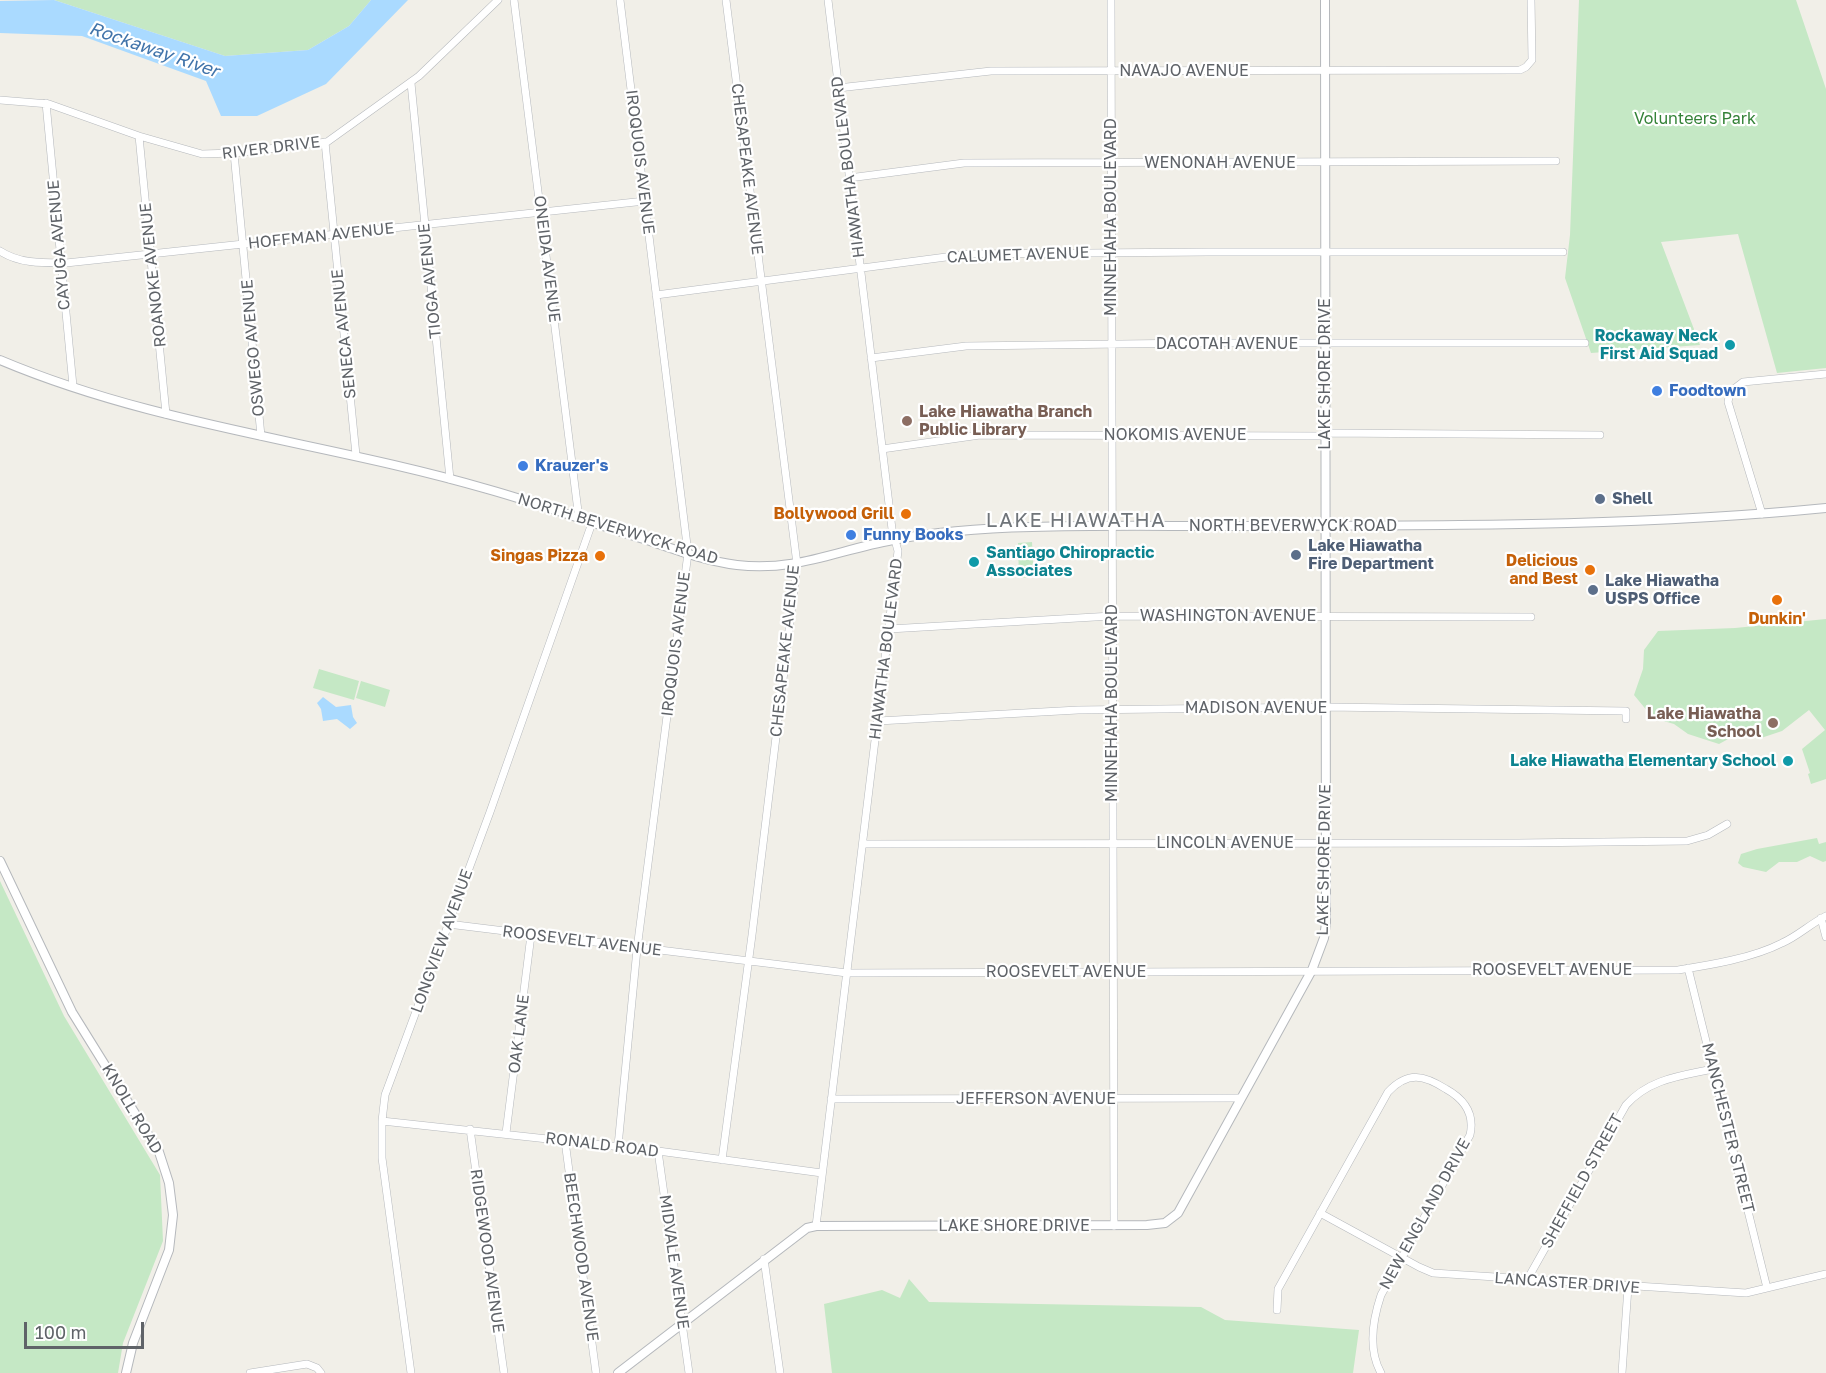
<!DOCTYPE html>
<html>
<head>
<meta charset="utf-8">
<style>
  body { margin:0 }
  #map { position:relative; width:1826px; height:1373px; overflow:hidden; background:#f1efe8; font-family:"Golos Text",sans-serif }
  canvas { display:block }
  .scale { position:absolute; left:24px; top:1322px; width:120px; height:27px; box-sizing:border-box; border:3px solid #5f6368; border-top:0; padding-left:8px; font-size:18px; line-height:21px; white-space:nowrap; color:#5f6368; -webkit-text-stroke:4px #fff; paint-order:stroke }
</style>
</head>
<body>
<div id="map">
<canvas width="1826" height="1373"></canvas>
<div class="scale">100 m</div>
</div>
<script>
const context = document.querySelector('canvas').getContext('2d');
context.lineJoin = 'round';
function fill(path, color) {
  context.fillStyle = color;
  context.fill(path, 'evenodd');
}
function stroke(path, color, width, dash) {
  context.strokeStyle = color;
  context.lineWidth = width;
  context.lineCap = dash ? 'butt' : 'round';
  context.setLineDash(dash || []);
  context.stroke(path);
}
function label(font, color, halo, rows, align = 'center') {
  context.font = font + ' "Golos Text",sans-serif';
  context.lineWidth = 4.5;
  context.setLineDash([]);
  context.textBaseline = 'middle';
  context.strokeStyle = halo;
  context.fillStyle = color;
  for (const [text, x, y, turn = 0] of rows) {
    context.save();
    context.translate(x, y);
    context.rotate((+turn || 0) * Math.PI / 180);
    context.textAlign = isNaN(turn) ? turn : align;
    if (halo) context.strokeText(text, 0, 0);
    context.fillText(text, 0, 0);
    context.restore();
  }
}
fill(new Path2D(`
  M54 0H371L349 26 308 50 225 56Z
  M1579 0H1796L1826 89V368L1777 373 1738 234 1661 242 1700 345 1591 353 1565 278 1570 235Z
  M1032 542 1034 577 1019 578 1018 543Z
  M1826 619V779L1811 784 1808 774 1810 773 1802 749 1825 730 1809 710 1782 731 1761 738 1756 724 1719 744 1688 734 1674 724 1653 718 1634 695 1643 669 1644 650 1658 631 1735 628Z
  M319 669 359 681 354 700 313 688Z
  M361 681 390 690 385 707 356 698Z
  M1817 838 1819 844 1826 842V861L1823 862 1810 856 1797 862H1779L1766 872 1743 867 1738 863 1741 854 1757 849Z
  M0 881 64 1016 160 1175 163 1241 123 1343 118 1373H0Z
  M909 1279 929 1302 1201 1307 1225 1320 1359 1330 1353 1373H832L824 1304 882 1290 900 1298Z`), '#c5e8c5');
fill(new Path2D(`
  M54 0 225 56 308 50 349 26 371 0H408L326 84 257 116H221L206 81 82 36 0 33V1Z
  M323 697 336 707 351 705 353 717 357 723 350 729 337 719 323 721 321 709 317 703Z`), '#aadaff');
const minor = new Path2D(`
  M514 0 579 519
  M1111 0 1114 1226
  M411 83 450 479
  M838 88 991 71 1520 70 1526 67 1532 60 1531 0
  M0 100 49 104 139 136 202 154 234 153 327 142 419 76 498 0
  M46 103 73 386
  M139 136 166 414
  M325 142 356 455
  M234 153 261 436
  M849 178 964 163 1556 161
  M0 251C20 264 44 263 66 263L645 201
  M656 295 969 254 1208 252H1563
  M871 358 966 346 1198 343H1585
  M1325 433 1600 435
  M882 449 980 435 1325 436
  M1762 514 1728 402 1730 392 1743 382 1826 374
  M889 629 1112 616 1531 617
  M878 721 1078 710 1325 707 1626 711V719
  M863 844 1518 843 1687 841 1708 835 1727 824
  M1821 918 1826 937
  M448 924 847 973 1678 970C1710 965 1753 958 1782 943 1798 936 1810 924 1826 916
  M1688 968 1767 1288
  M831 1099 1241 1098
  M382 1121 658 1151 822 1173
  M470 1129 504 1373
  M506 1133 531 935
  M565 1141 596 1373
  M618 1146 637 949 688 553 620 0
  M658 1151 689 1373
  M722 1160 752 935 797 564 726 0
  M1320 1213 1419 1267 1433 1273 1746 1293 1826 1274
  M816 1226 898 551 892 529 828 0
  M764 1259 780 1373
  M1527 1280 1626 1105C1649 1079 1680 1076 1713 1069
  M1277 1310 1278 1289 1388 1092C1408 1071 1424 1075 1446 1089 1464 1099 1475 1113 1470 1135L1381 1295C1373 1319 1368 1350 1381 1373
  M250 1373 307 1364 317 1368 321 1373
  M411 1373 382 1158V1121L385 1095 490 812 592 523
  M1622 1373 1628 1287`);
const tertiary = new Path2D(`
  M0 360C156 426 326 442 487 489 541 504 594 524 647 540 676 550 706 561 737 565 796 572 837 550 893 540 938 531 986 528 1032 527 1094 525 1157 526 1219 526 1421 525 1624 528 1826 508
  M0 861 72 1012 159 1152 169 1183 173 1215 169 1250 133 1343 126 1373
  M618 1373 807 1228 816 1226 1147 1225 1165 1223 1178 1213 1312 970 1324 938 1326 923 1325 0`);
stroke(minor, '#b5b8bc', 8);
stroke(tertiary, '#b5b8bc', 10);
stroke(minor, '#fff', 7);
stroke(tertiary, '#fff', 8);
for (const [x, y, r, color] of [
  [1730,345,6,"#0f9aa8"],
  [1657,391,6,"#3f7fe0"],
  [907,421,6,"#8d6e63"],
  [523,466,6,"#3f7fe0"],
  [1600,499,6,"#5c6f8a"],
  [906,514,6,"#e8710a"],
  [851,535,6,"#3f7fe0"],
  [1296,555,6,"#5c6f8a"],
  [600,556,6,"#e8710a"],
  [974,562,6,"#0f9aa8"],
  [1590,570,6,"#e8710a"],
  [1593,590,6,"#5c6f8a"],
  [1777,600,6,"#e8710a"],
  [1773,723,6,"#8d6e63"],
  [1788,761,6,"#0f9aa8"]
]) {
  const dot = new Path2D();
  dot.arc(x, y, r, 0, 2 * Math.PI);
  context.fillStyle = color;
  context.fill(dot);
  stroke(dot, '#fff', 2);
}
label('16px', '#5f6368', '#fff', [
  ["NAVAJO AVENUE",1184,71],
  ["RIVER DRIVE",271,148,-7],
  ["IROQUOIS AVENUE",640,162,83],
  ["WENONAH AVENUE",1220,163],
  ["HIAWATHA BOULEVARD",848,167,-97],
  ["CHESAPEAKE AVENUE",747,169,83],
  ["MINNEHAHA BOULEVARD",1111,217,-90],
  ["HOFFMAN AVENUE",321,236,-6],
  ["CAYUGA AVENUE",59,245,-95],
  ["CALUMET AVENUE",1018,255,-2],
  ["ONEIDA AVENUE",547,259,83],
  ["ROANOKE AVENUE",153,275,-96],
  ["TIOGA AVENUE",430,281,-96],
  ["SENECA AVENUE",344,334,-96],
  ["DACOTAH AVENUE",1227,344],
  ["OSWEGO AVENUE",253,348,-95],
  ["LAKE SHORE DRIVE",1325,374,-90],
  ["NOKOMIS AVENUE",1175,435],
  ["NORTH BEVERWYCK ROAD",1293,526],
  ["NORTH BEVERWYCK ROAD",618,529,17],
  ["WASHINGTON AVENUE",1228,616],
  ["IROQUOIS AVENUE",676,644,-83],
  ["HIAWATHA BOULEVARD",886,649,-83],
  ["CHESAPEAKE AVENUE",785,651,-84],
  ["MINNEHAHA BOULEVARD",1112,703,-90],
  ["MADISON AVENUE",1256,708],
  ["LINCOLN AVENUE",1225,843],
  ["LAKE SHORE DRIVE",1324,860,-89],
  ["LONGVIEW AVENUE",442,941,-70],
  ["ROOSEVELT AVENUE",582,941,7],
  ["ROOSEVELT AVENUE",1552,970],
  ["ROOSEVELT AVENUE",1066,972],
  ["OAK LANE",519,1034,-83],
  ["JEFFERSON AVENUE",1036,1099],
  ["KNOLL ROAD",132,1109,59],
  ["MANCHESTER STREET",1728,1128,76],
  ["RONALD ROAD",602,1145,7],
  ["SHEFFIELD STREET",1582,1181,-61],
  ["NEW ENGLAND DRIVE",1425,1214,-61],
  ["LAKE SHORE DRIVE",1014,1226],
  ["RIDGEWOOD AVENUE",487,1251,82],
  ["BEECHWOOD AVENUE",581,1257,82],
  ["MIDVALE AVENUE",674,1262,82],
  ["LANCASTER DRIVE",1567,1283,4]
]);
label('16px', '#348238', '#fff', [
  ["Volunteers Park",1695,119]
]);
label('bold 16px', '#0d838f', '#fff', [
  ["Rockaway Neck",1718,336],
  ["First Aid Squad",1718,354],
  ["Santiago Chiropractic",986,553,"left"],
  ["Associates",986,571,"left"],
  ["Lake Hiawatha Elementary School",1776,761]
], 'right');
label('bold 16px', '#366cbe', '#fff', [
  ["Foodtown",1669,391],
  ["Krauzer's",535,466],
  ["Funny Books",863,535]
], 'left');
label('bold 16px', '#785e54', '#fff', [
  ["Lake Hiawatha Branch",919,412],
  ["Public Library",919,430],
  ["Lake Hiawatha",1761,714,"right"],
  ["School",1761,732,"right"]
], 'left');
label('bold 16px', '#4e5e75', '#fff', [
  ["Shell",1612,499],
  ["Lake Hiawatha",1308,546],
  ["Fire Department",1308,564],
  ["Lake Hiawatha",1605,581],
  ["USPS Office",1605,599]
], 'left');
label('bold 16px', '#c56008', '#fff', [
  ["Bollywood Grill",894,514],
  ["Singas Pizza",588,556],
  ["Delicious",1578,561],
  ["and Best",1578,579],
  ["Dunkin'",1777,619,"center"]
], 'right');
label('italic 18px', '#4174aa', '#fff', [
  ["Rockaway River",154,50,19]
]);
context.letterSpacing = '1.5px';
label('20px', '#70757a', '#fff', [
  ["LAKE HIAWATHA",1076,521]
]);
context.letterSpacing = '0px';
</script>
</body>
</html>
